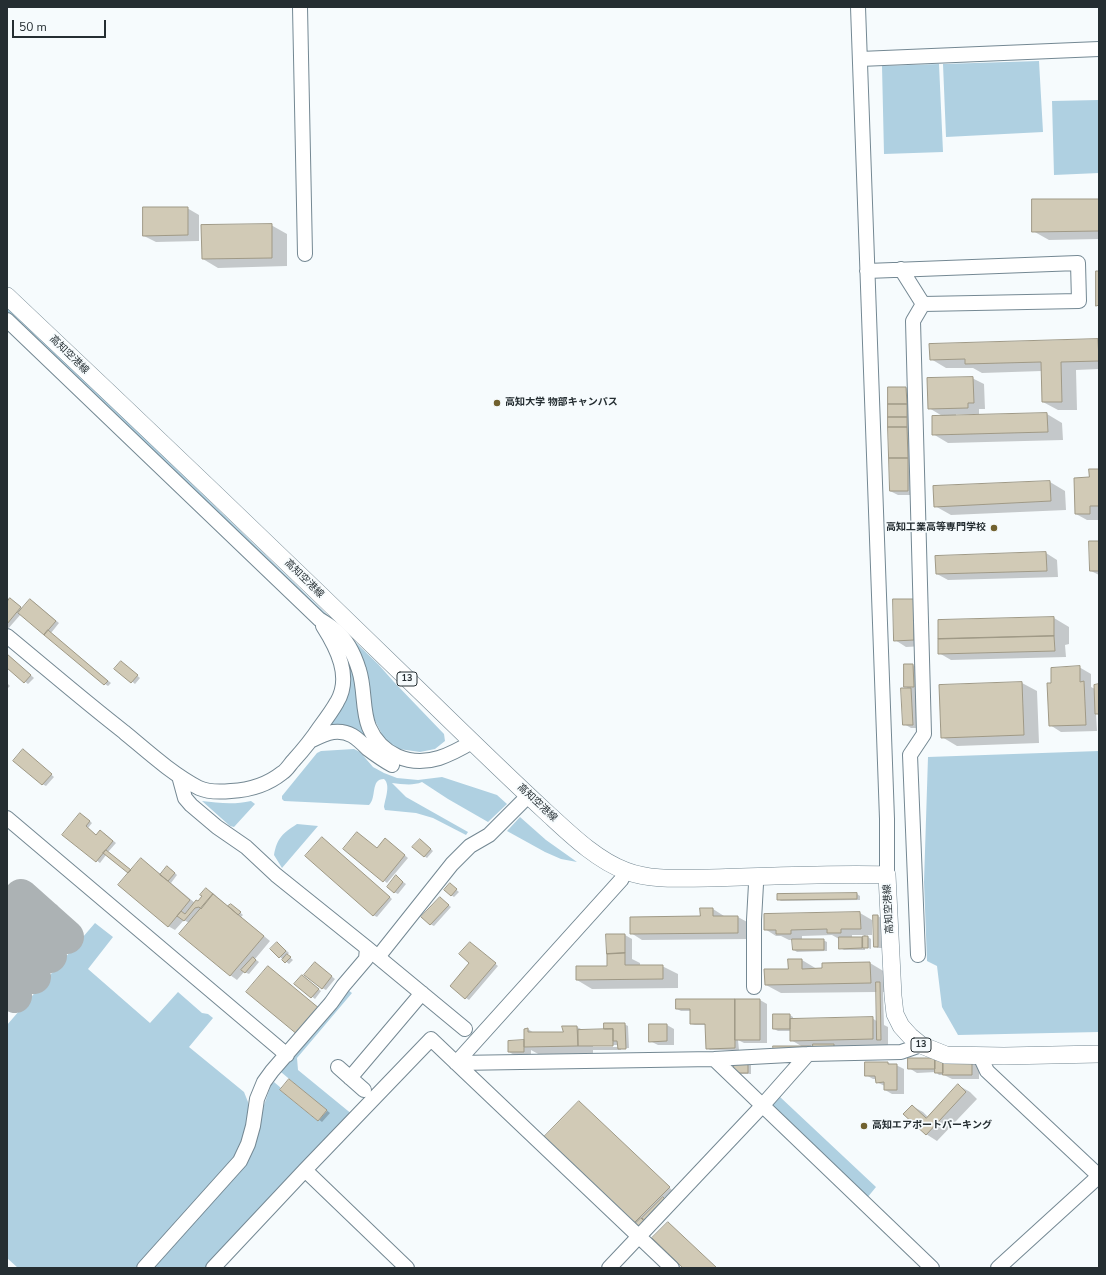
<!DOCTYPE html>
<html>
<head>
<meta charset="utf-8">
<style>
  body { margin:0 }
  #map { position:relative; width:1106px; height:1275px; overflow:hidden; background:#f6fbfd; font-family:"Nunito Sans",sans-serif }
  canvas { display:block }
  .frame { position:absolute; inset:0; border:8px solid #252e32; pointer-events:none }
  .scale { position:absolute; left:12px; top:20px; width:94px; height:18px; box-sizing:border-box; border:2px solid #252e32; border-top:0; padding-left:5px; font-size:12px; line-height:14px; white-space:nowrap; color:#252e32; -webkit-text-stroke:3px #f6fbfd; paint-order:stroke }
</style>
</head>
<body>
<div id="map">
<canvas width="1106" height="1275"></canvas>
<div class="frame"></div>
<div class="scale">50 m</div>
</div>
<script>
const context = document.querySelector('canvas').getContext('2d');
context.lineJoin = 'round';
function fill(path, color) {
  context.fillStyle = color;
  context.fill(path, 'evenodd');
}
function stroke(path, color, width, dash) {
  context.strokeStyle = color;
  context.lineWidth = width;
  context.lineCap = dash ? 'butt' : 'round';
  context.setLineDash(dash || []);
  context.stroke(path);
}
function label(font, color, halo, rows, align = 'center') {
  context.font = font + ' "Nunito Sans","Noto Sans JP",sans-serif';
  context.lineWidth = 3.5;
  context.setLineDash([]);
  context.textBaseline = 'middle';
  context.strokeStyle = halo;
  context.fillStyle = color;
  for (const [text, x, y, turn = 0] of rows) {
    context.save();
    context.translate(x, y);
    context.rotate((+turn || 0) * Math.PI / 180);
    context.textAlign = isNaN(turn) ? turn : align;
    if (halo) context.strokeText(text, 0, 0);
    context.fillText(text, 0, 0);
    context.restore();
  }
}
fill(new Path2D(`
  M1039 61 1043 132 946 137 943 64Z
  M939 64 943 152 884 154 882 66Z
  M1099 100V173L1054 175 1052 101Z
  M7 305 378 664 394 682 444 734 445 741 435 749 420 752 399 749 385 740 372 715 370 692 367 679 341 630 7 313Z
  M351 665 378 749C364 738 350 721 330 725L347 666Z
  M354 749 360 752 373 767 384 773 397 778 418 780 442 777 497 795 507 804 488 822 448 799 422 782C413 786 402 784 392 783L406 797 468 832 466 835 433 818 416 813 385 810 384 807C385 799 391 785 384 779 370 779 377 798 369 805L284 801 282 799V796L317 753 321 751Z
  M1099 751V1032L958 1035 942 1007 937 966 927 961 924 882 928 757Z
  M202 801C218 803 234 805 251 801L255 804 234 827 230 826Z
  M520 817 546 840 577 862 561 859 545 852 507 831Z
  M297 824 318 826 282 868 274 855C277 838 283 833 297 824Z
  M95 923 113 937 88 969 150 1023 178 992 202 1013 208 1014 213 1018 189 1047 244 1092 248 1102 249 1114 244 1142 226 1172 135 1268H18L7 1258V1025Z
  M348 990 352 993 297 1058 298 1070 353 1115 206 1268H150L253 1145 264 1105 271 1085 274 1082 281 1088 280 1090 318 1121 327 1111 281 1072Z
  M779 1096 876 1187 867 1198 769 1106Z`), '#afd0e1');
fill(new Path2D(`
  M1099 200V239L1049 240 1033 231Z
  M187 208 199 215V241L156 242 144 236Z
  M271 225 287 234V266L218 268 203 259Z
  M1098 340 1099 341V369L1076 370 1077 410H1058L1043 402 1042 371 982 373 973 368H946L931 359Z
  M972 378 984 384 985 409H979V414H956V416L1047 414 1062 423 1063 440 948 443 933 434 944 417 929 408Z
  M889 388H906L914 392 915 495H898L890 491Z
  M1099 470V520H1087L1076 514 1090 478Z
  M1050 482 1065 491 1066 510 951 515 935 506Z
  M1099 542V575L1091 571Z
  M1046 553 1057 560 1058 577 948 580 937 574Z
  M7 598 14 601 23 609 30 600 34 602 59 623 51 633 111 683 108 686 105 684 21 614 7 630Z
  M913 600 925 646 906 647 895 640Z
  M1054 618 1069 627V644L1065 645 1066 657 951 660 939 653Z
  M7 654 34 678 28 684 7 667Z
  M124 664 140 678 135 684 116 668Z
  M905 665H913L921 670 920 728H911L904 724 909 689 905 686Z
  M1079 667 1091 674V687L1095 689 1099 685V715L1096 713 1097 731 1061 732 1050 725 1052 684Z
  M7 683 10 686 7 689Z
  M1022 683 1037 691 1039 743 957 746 942 737Z
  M26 752 54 777 46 786 42 784Z
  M84 816 92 823 88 828 96 835 104 833 116 843 108 852 131 870 141 860 148 864 161 875 171 869 177 875 171 883 195 903 198 902 203 896 206 889 213 893 229 907H234L243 915 241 917 270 941 255 959 259 962 249 974 244 972 237 980 230 975 189 923 184 920 175 930 168 926 130 873 106 855 100 863 64 835Z
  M325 840 392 899 377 917 373 915Z
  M388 841 408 858 387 883 344 848 377 849Z
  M423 842 433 851 427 858 424 856Z
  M399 879 406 884 398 894 394 892Z
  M453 887 459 892 454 897 451 895Z
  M857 894 860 896V900L781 901 778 899Z
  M440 898 451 907 434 926 430 924Z
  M713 909 724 916V917H738L749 923V939L642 940 631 933 701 917Z
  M860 913 872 920V935H865L871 939V949L865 947V950H844L840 948 839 939 832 935 802 936V940H823L827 942V951L797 952 794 950 793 940H789L781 936H776L765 929V915ZM852 935H864V939L862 938H852Z
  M878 916 881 918 882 948H878L875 946Z
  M625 935 632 939V959L640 963V966H662L678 974V988L592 989 577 980 608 967Z
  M280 945 289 953 287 955 293 960 289 964 280 957Z
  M473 945 498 966 469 1000 466 998Z
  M802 960 817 969H823V964L870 963 885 972 886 992H883L884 1025 888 1027V1047L837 1048 803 1047 791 1040V1031H778L774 1029 790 1015 793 1017V1020L872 1018 878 1022 877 992 781 993 766 985Z
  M318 965 335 979 326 990 322 988Z
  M305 979 321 991 315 999 296 984Z
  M760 1000 767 1004V1043H744L738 1040 739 1050H710L707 1048 706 1025H695L691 1024V1011H681L677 1009Z
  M605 1024H624L628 1026 629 1048H621V1050H593V1054L540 1055 531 1050V1056H516L509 1052 525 1041 528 1029 534 1033H564L563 1027H577L583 1030H605ZM593 1045H618V1047H593Z
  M667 1025 674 1029V1045H658L650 1041Z
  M735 1063H747L751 1065V1074H739Z
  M866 1063H888L892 1065H896L904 1069V1094H892L885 1090V1086L876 1082V1079H873L866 1075Z
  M979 1063V1079H952L944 1075H939L936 1072 917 1073 909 1068Z
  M292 1082 330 1113 322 1122 281 1090Z
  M958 1085 970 1092 977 1099 937 1141 926 1134 912 1106 923 1112 928 1117Z
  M579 1102 672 1190 642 1220 644 1232 634 1223Z`), '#0003');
stroke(new Path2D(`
  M21 896 67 937
  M7 919 50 956
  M7 955 34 977
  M7 964 46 918
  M7 990 15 996`), '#acb2b4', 34);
const building = new Path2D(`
  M1032 199H1099V231L1032 232Z
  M143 207H188V235L143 236Z
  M272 224V258L202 259 201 225Z
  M1096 271H1099V305L1096 306Z
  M1098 339 1099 361 1061 362 1062 402H1042L1041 362 965 364V359L930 360 929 344Z
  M973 377 974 403H968V408L928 409 927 378Z
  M888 387H906L907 404H888Z
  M888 404H907V417H888Z
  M1047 413 1048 432 932 435V416Z
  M888 417H907V427H888Z
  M888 427H907L908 458H889Z
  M889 458H908V491H890Z
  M1089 469H1099V506H1090V514H1075L1074 478 1089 477Z
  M1050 481 1051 501 934 507 933 486Z
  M1089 541H1099V571H1090Z
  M1046 552 1047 571 936 574 935 556Z
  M10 598 21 607 7 624V602Z
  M30 599 56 621 44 635 18 613Z
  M893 599H914V640L894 641Z
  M1054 617V636L938 639V620Z
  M48 630 108 681 104 685 44 635Z
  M1054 636 1055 651 938 654V639Z
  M7 654 31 675 24 683 7 668Z
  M121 661 138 675 131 683 114 669Z
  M904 664H913L914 687H904Z
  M1080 666V682L1084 681 1086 725 1049 726 1047 683H1051V668Z
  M1022 682 1024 735 941 738 939 685Z
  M1099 684V714H1095L1094 685Z
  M901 688H911L913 725H903Z
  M23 749 52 774 42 785 13 761Z
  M80 813 90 821 86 826 96 835 100 830 113 841 96 862 62 835Z
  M357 832 377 848 385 838 405 855 383 882 343 849Z
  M322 837 390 897 373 916 305 856Z
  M420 839 431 849 424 857 412 847Z
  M106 850 131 870 128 873 103 853Z
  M141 858 190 900 168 927 118 885Z
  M167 866 175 873 168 881 160 875Z
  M396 875 403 882 394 893 387 887Z
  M450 883 457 889 451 896 444 890Z
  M206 888 213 894 201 909 199 907 195 908 184 921 177 916 181 911 185 914 196 900 198 901 202 896 200 895Z
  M857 893V899L777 900V894Z
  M213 894 264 936 230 976 179 934Z
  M440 897 449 905 430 925 421 917Z
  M231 904 241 912 238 915 228 906Z
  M700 908H713V916H738V933L630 934V917L700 916Z
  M860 912 861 929H841V933H827V929L791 930V934H776V930H764V914Z
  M873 915H878V947H874Z
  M606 934H625V953L607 954Z
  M863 936H868V948H863Z
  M839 937H862V948L839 949Z
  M792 939H824V950H793Z
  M277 942 286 951 279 958 270 949Z
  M470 942 496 963 465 999 450 986 469 963 459 954Z
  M625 953V965H663V979L576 980V966H607V954Z
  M287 954 291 957 285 963 282 960Z
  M253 957 256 960 245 973 241 970Z
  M788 959H802V969L822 968V963L870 962 871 983 765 985 764 969H788Z
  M315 962 332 976 322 989 304 975Z
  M268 966 320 1009 298 1035 246 992Z
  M302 975 319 989 311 998 294 984Z
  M876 982H880L881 1040H877Z
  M676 999H735V1048L706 1049 705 1024H690V1009H676Z
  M735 999H760V1040H735Z
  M773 1014H790V1029H773Z
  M873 1017V1039L790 1041V1019Z
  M604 1023H625L626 1049H618L617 1041H613V1029H604Z
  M649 1024H667V1041L649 1042Z
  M562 1026H577L578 1046 524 1047V1029L528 1028V1032H563Z
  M613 1029V1046H578V1030Z
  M524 1040V1052H508V1041Z
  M813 1044H834V1054H813Z
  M773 1046H811V1052H774Z
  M935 1056H943V1073H935Z
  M908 1058H935V1069H908Z
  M943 1058H972V1075H943Z
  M734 1062H748V1073H734Z
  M865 1062H888V1064H897V1090H884V1082L876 1083 875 1076H865Z
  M289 1079 327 1110 318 1121 280 1090Z
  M958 1084 966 1092 926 1135 903 1114 912 1105 926 1118Z
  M579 1101 670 1187 633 1224 543 1138Z
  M663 1197 668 1202 648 1223 642 1218Z
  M641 1218 647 1224 640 1231 634 1225Z
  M668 1222 717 1268H683L652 1238Z`);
fill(building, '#d1cab6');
stroke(building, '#9f9986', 1);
const minor = new Path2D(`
  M300 7 305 254
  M858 7 887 819V875
  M860 59 1099 49
  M867 271C938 268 1008 265 1078 263L1079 301 923 304 901 269
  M7 320 319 619C325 623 331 626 336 631 347 640 355 657 359 670 365 688 362 710 369 727 381 755 410 767 439 758 451 754 462 748 472 742
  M7 636C46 668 84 701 124 732 147 751 172 774 199 788 208 792 221 792 231 791 250 790 267 785 282 773 287 770 290 764 294 760 304 749 312 739 320 727 326 719 332 711 337 702 352 677 337 648 323 626
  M312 740C318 737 326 733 333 732 349 730 357 738 368 749 376 755 383 760 392 765
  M179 776 185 798 191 805 217 827 246 847 276 875 367 948 465 1029
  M7 818 287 1055
  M918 955 910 755 924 734 913 321 923 304
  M378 957 452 864 470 846 489 835 529 795
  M754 987V920L756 884 755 877
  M980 1056 987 1071 1099 1176
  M714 1059 932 1268
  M456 1063 714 1059 808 1054 901 1052 921 1045
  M456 1063 621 880 626 871
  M338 1067 364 1090
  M350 1078 422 993
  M305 1170 407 1268
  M144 1268 240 1161 248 1144 253 1126 257 1099 264 1082 272 1071 331 1003 343 986 366 959 367 948
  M213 1268 305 1170 431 1039 672 1268
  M609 1268 762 1106 808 1054
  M998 1268 1099 1176`);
const major = new Path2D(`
  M7 296C147 428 287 562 425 696 465 735 505 774 546 812 569 833 596 860 626 871 652 881 682 878 709 878 768 877 828 873 887 875L893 996 895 1014 901 1026 910 1036 921 1045 946 1055 1004 1056 1099 1054`);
stroke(minor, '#748893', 16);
stroke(major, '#748893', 18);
stroke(minor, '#fff', 14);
stroke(major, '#fff', 17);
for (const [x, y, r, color] of [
  [497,403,4,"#71612f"],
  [994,528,4,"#71612f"],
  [864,1126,4,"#71612f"]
]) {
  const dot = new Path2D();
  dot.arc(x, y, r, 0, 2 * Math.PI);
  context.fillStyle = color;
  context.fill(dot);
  stroke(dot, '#f6fbfd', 1.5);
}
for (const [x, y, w] of [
  [407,679,20],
  [921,1045,20]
]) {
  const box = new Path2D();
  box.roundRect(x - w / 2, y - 7, w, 14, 3);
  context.fillStyle = '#f6fbfd';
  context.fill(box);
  stroke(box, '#252e32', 1);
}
label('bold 9px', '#252e32', null, [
  ["13",407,679],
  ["13",921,1045]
]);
label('10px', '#252e32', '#f6fbfd', [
  ["高知空港線",69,355,44],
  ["高知空港線",304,579,44],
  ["高知空港線",537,803,43],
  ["高知空港線",889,909,-93]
]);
label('bold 10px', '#252e32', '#f6fbfd', [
  ["高知大学 物部キャンパス",505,403],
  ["高知工業高等専門学校",986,528,"right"],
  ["高知エアポートパーキング",872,1126]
], 'left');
</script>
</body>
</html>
